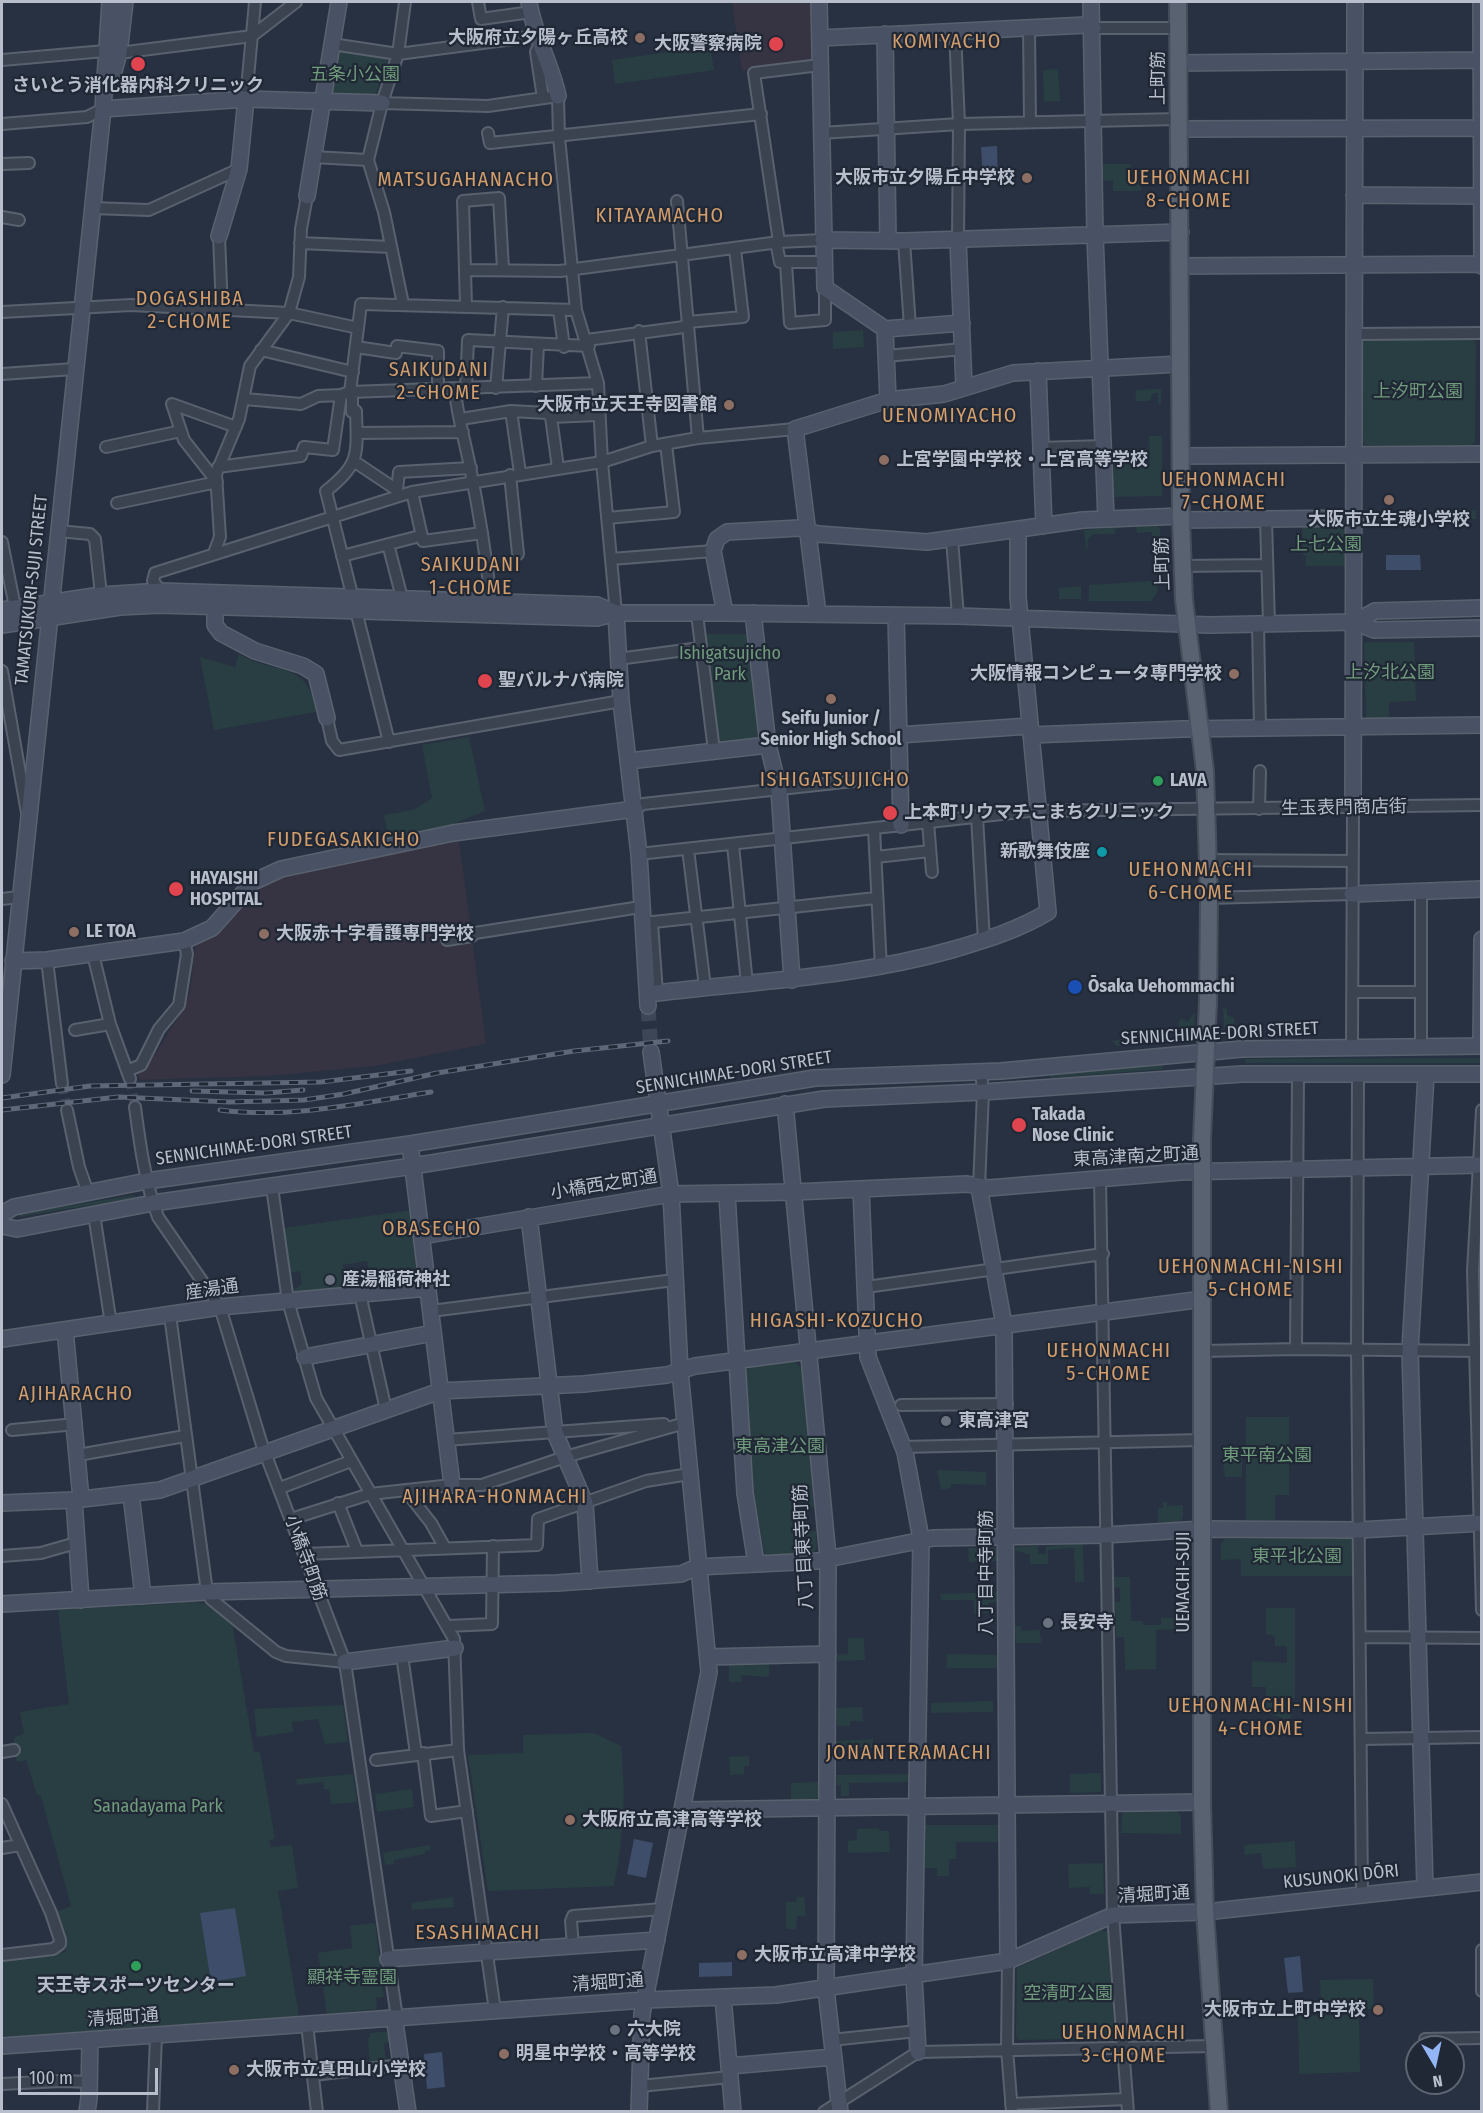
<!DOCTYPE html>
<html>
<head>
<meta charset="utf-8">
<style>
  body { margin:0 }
  #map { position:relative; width:1483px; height:2113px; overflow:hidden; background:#273141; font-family:"Fira Sans Condensed",sans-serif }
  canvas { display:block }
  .frame { position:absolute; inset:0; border:3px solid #b8becb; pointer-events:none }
  .north { position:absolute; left:1405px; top:2035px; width:60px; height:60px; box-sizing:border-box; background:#202836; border:2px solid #5d6472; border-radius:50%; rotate:171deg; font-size:16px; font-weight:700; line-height:24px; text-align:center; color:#b8becb }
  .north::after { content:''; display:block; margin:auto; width:21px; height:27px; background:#93b4f5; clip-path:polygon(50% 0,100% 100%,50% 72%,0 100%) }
  .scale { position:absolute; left:18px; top:2068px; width:140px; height:27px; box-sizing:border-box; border:3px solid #b8becb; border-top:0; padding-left:8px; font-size:18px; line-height:21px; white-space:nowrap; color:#b8becb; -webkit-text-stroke:4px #202836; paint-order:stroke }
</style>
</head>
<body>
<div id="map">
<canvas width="1483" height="2113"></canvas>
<div class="frame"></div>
<div class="north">N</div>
<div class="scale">100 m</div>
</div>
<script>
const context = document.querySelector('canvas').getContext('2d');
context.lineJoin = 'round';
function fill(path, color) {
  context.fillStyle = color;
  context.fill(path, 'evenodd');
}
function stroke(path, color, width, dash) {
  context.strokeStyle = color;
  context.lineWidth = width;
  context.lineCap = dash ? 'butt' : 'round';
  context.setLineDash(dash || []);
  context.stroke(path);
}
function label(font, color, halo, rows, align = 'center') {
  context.font = font + ' "Fira Sans Condensed","Noto Sans JP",sans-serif';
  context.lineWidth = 4.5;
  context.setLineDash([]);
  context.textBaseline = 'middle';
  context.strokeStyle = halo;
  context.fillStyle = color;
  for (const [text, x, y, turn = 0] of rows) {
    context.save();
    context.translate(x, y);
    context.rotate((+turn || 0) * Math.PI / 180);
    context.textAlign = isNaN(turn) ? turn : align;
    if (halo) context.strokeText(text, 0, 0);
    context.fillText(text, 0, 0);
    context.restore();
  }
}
fill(new Path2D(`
  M732 2H813L815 61 742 71Z
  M459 840 486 1044 375 1066 268 1076 139 1080 138 1073 147 1067 184 1008 190 993 195 946 217 934 261 887 284 876Z`), '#363342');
fill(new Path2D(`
  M710 46 714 70 615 84 612 60Z
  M338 50 386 56 387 62 375 96 332 97 329 93Z
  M1058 69 1060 101 1044 102 1043 70Z
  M1099 164H1131V178L1141 179V191H1113V181L1099 180Z
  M863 330 864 347 833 349V332Z
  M1364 339H1472L1476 343 1475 441 1471 446 1366 445 1362 441 1360 343Z
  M1161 389V404H1158V393H1153L1150 401H1136L1135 390Z
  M1149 436H1162V496L1110 497 1114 464 1150 463Z
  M1476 510V519H1445L1444 511Z
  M1302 525H1347L1350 566H1306V556L1303 555Z
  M1130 526 1115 529V534H1093L1088 540 1087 553 1084 530Z
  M1157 526 1160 528V549L1153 551 1152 532 1137 533 1136 527Z
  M1152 581 1157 584 1158 591 1151 601H1089V585Z
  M1081 586V599H1059V588Z
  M706 634H746L750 638 762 735 756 742 721 746 717 741 703 638Z
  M1366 642H1414L1416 701 1389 702V718H1366L1364 645Z
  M239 654C276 676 308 659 316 712L214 730 200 657 235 667Z
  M469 737 485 811 451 825 388 837 384 815 413 810 432 798 422 745Z
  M1223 1008 1227 1009V1015L1234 1018 1236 1035 1224 1027Z
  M1195 1012 1194 1029 1183 1039 1181 1027 1178 1024 1181 1018 1187 1022Z
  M1157 1033 1160 1042 1117 1046 1112 1041Z
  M1482 1058 1481 1063H1245V1059Z
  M1163 1064V1069L1050 1078V1075Z
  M134 1195 135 1198 19 1217 18 1214Z
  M412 1210 420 1278 416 1283 371 1287 367 1261 342 1265 347 1272 339 1293 296 1297 290 1292 302 1284 300 1271 290 1273 287 1249 283 1245 284 1228Z
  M793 1360 803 1370 814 1507 802 1508 805 1531H816L817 1548 813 1553 765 1555 755 1503 745 1375 749 1366Z
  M1246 1417H1289V1495H1275V1520H1246Z
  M1222 1456H1242V1477H1225Z
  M937 1470 986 1472V1485L951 1484V1488L941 1490Z
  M1163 1502H1167V1506L1183 1505V1518L1179 1522H1158V1508H1163Z
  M1350 1537 1353 1539 1354 1576H1241V1559L1221 1560V1544L1225 1539Z
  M1083 1543 1084 1582H1075L1074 1548 1048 1550V1564H1030V1555L1014 1550 1017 1547 1038 1546V1554H1046V1546Z
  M968 1548H995L998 1550 999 1561 969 1562Z
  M1114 1577H1130L1131 1621H1142L1143 1625H1161V1618H1183V1629L1156 1630V1669L1125 1670 1124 1637H1116L1115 1602H1120V1588L1114 1587Z
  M999 1592 1000 1601 988 1603V1613L974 1614V1600H941L940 1594Z
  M190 1597 194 1602 211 1605 232 1622 254 1752H260L275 1839 269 1840 271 1847 292 1845 298 1888 278 1891 299 2016 2 2037V1960L66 1952 56 1912 71 1906 41 1796 37 1795 26 1760 17 1762 13 1744 15 1737 24 1734 20 1712 69 1704 58 1610 181 1603Z
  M1266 1608H1295V1698H1266V1687H1252V1661L1287 1663V1646H1275V1636L1266 1634Z
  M1015 1626H1021V1631L1039 1630 1042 1643H1016Z
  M848 1638H864L865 1660 837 1661 836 1655 848 1654Z
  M947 1654 999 1655V1668H946Z
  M729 1662H769V1677L741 1675V1682H729Z
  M993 1701V1712L931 1713V1703Z
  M1268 1702 1285 1703 1292 1713 1289 1721 1266 1712 1263 1705Z
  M343 1705 348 1742 325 1744 318 1719 292 1722 293 1732 257 1737 254 1709Z
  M862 1707 863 1721H850V1726H837L836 1708Z
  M594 1733 621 1746C626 1797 624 1835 614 1886L488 1891 468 1755 523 1753V1735Z
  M873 1739V1748H835V1741Z
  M749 1756V1766H744V1774L730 1775 729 1757Z
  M1101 1773V1792L1070 1793V1774Z
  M353 1774 357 1802 331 1804 329 1789H324L323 1782 297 1785 296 1779Z
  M912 1774V1782L849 1783V1796H841V1785H837L836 1775Z
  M819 1782V1795L814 1801H791V1783Z
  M412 1789 414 1807 377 1812 375 1794Z
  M1125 1810 1177 1811 1181 1816V1834L1121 1833 1122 1815Z
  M924 1825H1001V1842H956V1859H949V1876H937V1868H924Z
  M879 1828V1831H889L890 1852 848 1853V1841L857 1840V1829Z
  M1295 1841 1296 1867 1266 1869 1263 1867 1261 1853 1245 1855 1244 1845Z
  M430 1845 431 1850 425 1851V1854L394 1860V1864L385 1865 383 1853Z
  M1103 1863 1104 1894H1090V1887L1069 1888 1068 1864Z
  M453 1897 454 1907 412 1910 411 1903Z
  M797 1897H804L806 1916H797L796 1929H786V1902H796Z
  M375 1923 384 1997 376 1998 377 2009 327 2014 318 1953 352 1948 350 1926Z
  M1101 1930 1108 1932 1114 2033 1110 2038 1019 2040 1016 2036 1017 1968Z
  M1373 1979 1374 2009 1321 2010 1320 1980Z
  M1359 2015 1360 2072 1299 2074 1298 2016Z
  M393 2031 394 2042 384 2043 386 2063 370 2065 368 2038H370V2033Z`), '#293e42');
fill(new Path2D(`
  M997 146 998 182 983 183 981 147Z
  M1386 555H1420L1421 570H1386Z
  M634 1839 653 1843 646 1878 627 1874Z
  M235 1908 246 1976 211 1982 200 1913Z
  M1300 1956 1303 1992 1288 1993 1284 1958Z
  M732 1962V1976L699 1977V1963Z
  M442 2052 445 2087 427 2089 424 2054Z`), '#3e4d69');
stroke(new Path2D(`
  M130 1079 135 1107
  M62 1084 67 1110`), '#3d4656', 10, [10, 5]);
stroke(new Path2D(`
  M648 1006 651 1052`), '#3d4656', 15, [15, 8]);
const street = new Path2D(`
  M478 2 481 19 531 12
  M1029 28 1030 122
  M1093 28H1178
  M955 31 959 124 958 240
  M332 44 398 54 536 36
  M539 46 536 52 543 98
  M119 53 252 36 296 2
  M2 60 105 51
  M246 99 255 2
  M382 103 488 106 558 96 559 137 576 310 598 383 602 462 616 613
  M2 124 87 117 103 109
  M488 133 490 143 761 114
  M821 133 959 124 1178 119
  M313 157 368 160
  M2 164 29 163
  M677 201 698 438
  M92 208 149 210 239 169
  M2 217 19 220
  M219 236 222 310
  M904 241 910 327
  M776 242 780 262H824
  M779 242 754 73 820 65
  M300 243 391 247
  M786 264 790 323 825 320V288
  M465 270 560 271 779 242 823 240
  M403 304 384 212 368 160 382 103 398 54 405 2
  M466 306 463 201 499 198 503 269
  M559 310 564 347
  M2 312 131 305 289 313 358 328
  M639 331 652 446
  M1355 334 1482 333
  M587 340 684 327 688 322 743 317 735 249
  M356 347 396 353 397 346 438 351V390
  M261 350 353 372
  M886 356 963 349
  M2 374 74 369
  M536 386 538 345
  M496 388 503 307
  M466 389 468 340 589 346
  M455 390C457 415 465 441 470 467 479 511 486 556 491 600
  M350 392 361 304 576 310
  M352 392V412L356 411C357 453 361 464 326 491L389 742
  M245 399 301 404 318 396 341 395 350 392 598 383
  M511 411 520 473
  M551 417 558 468
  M461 419 511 411 547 413 551 417 598 415
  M357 433 463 432
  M106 447 181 431
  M1040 448 1103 446
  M355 462 397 490V494
  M218 467 301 456 304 447 333 450 341 395
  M510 475 518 554
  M397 490 399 472 471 468
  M412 492 423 541 482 533
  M117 503 217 482 184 440 172 404 236 427
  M607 518 674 512 666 444
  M1266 519 1269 624
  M58 531 90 534 95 539 101 595
  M952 539 958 616
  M2 542 15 607
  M388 544 402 598
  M214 553 220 537 216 474 239 419 250 366 289 313 299 277 301 229 307 196
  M342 556 420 536
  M611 559 713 551
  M1183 566 1267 565
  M161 591 153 581 155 573 412 492 602 462 652 446 698 438 795 429
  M697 614 714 751
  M1258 624 1260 728
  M618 659 700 648
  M2 671 27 813
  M327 718 332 741 339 750 621 701
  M635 809 643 804 899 776
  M1259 809 1260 771
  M977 816 984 941
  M928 822 932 872
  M874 829 881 968
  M733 845 747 984
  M688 849 705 987
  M639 854 1029 811 1482 805
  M876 857 930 851
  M1207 860 1352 861
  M1209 898 1352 894
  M2 899 19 897
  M644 923 876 898
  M652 923 657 993
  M447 940 472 936 475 933 634 908
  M93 954 110 1024 130 1079
  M47 960 62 1084
  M1353 992H1421
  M75 1030 110 1024
  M1352 1047 1353 808
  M1421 1047V890
  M129 1070 141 1065 159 1029 179 1005 187 954 184 941
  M1358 1076 1357 1349 1362 1893
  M135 1107C140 1145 145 1182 158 1217L220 1307 262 1445 345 1662 397 2018
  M67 1110 79 1167 88 1193
  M1482 1110 1473 1271 1482 1610
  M1100 1178 1113 1915 1128 2112
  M272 1187 288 1301 316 1398 454 1639 458 1750 495 2011
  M979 1187 983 1092 981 1071
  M94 1214 111 1324
  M866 1287 1103 1254
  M360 1294 386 1410
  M431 1311 674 1280
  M170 1315 207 1592 211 1599 276 1652 286 1656 345 1662
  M1296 1349 1298 1075
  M1203 1351 1296 1349 1481 1351
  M901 1405 1007 1404
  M12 1430 76 1424
  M446 1440 664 1424
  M903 1447 1202 1440
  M78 1455 185 1436
  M280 1488 351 1461
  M405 1490 431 1523 445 1548
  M338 1503 357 1551
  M291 1519 370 1494 452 1485H482L565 1457 685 1423
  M305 1554 537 1545 538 1519 646 1481 689 1474
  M2 1556 41 1553 76 1543
  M447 1626 492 1624 493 1546
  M1361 1637 1482 1638
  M402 1655 416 1754
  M1362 1739 1482 1737
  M2 1752 14 1750
  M423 1753 431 1816 467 1811
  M376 1760 458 1750
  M2 1804 51 1913 60 1940V1944L53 1949 2 1955
  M2 1848 20 1845
  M573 1946 571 1921 573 1916 663 1909
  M1482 1950V1991
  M1008 1961 1007 2049 1012 2112
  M307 2024 317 2112
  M1425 2039 1482 2038
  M831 2040 917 2031
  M313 2075 402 2065
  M2 2084 61 2081 90 2082
  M640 2086 730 2077
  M1011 2104 1127 2099
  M153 2112 156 2036
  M824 2112 918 2052 1214 2046`);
const secondary = new Path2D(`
  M529 2C534 36 551 63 558 96
  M819 2 825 288 885 329 888 400
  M1091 2 1095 235 1106 519
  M1481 2 1482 266
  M885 34 888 241
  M820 38 1087 25 1093 28
  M1178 63 1482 60
  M110 86 119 53 125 2
  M103 109 246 99 382 103
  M1178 129 1481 128
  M1354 195 1481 196
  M307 196 339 2
  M219 236 239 169 246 99
  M823 240 904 241 1181 232
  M958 240 964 387
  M1181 266 1482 264
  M885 329 962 323
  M1038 371 1044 526
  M1181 456 1482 454
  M1181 520 1356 518
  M215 607V625L221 633 255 651 303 666 316 674 327 718
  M2 610 101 595 161 591 597 605 616 613
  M616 613 621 701 639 854 648 1006
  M725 613 713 551 717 539 727 532 799 528 818 534 927 542 1083 520 1181 516
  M753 613 768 745 779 790 792 980
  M818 614 795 429 888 400 944 394 1013 373 1180 364
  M896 615 901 825
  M1355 622 1375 611 1482 608
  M2 625 120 607 160 605 597 618 616 613H725L958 616 1209 625 1355 622 1374 630 1482 628
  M899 735 1029 726
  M1031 735 1183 729 1482 725
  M629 761 768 745
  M1353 808 1355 2
  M1352 894 1482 889
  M13 961 47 960 184 941 212 928 253 882 281 869 453 833 635 809
  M657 993C757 981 857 977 955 949 988 939 1018 930 1048 912L1018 597V530
  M1481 1046 1482 939
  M2 1075 103 109 110 2
  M785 1104 828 1557 826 1989 840 2112
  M410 1144 452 1485
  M979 1187 1004 1325 1008 1961
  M861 1189 868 1357 905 1452 921 1539 914 1977 918 2052
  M727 1194 745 1493 756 1563
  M2 1214 14 1207 147 1181 410 1144 815 1078 1001 1071 1242 1049 1482 1046
  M529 1217 555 1433 585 1503 590 1581
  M2 1226 17 1229 153 1203 413 1166 824 1099 983 1092 1242 1074H1482
  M422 1236 671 1194 795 1192 967 1184 989 1188 1181 1172 1482 1165
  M65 1330 81 1499
  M2 1339 220 1307 428 1288
  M305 1357 433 1333
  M131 1494 143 1596
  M74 1500 81 1600
  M2 1503 74 1500 160 1490 440 1391 584 1384 667 1375 695 1366 1203 1299
  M2 1604 207 1592 557 1583 681 1574 697 1567 817 1561 933 1538 1105 1535 1203 1529 1359 1530 1482 1523
  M708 1657 828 1654
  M345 1662 455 1648
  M683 1810 1202 1802
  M1425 1888 1410 1350 1426 1075
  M388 1959 657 1940
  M723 1997 733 2112
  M397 2018 395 2023 408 2112
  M2 2046 645 2000 776 1995 1008 1961 1113 1915 1205 1912 1482 1882
  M729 2066 834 2057
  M87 2112 89 2098 90 2040
  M639 2112 642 2014 709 1672 680 1371 671 1194 651 1052`);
const primary = new Path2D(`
  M1178 2 1181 520 1184 600 1205 771 1209 898 1208 1002 1202 1139V1802L1205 1912 1219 2112`);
stroke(street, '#59616e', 14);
stroke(secondary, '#59616e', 18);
stroke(primary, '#454c5a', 20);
stroke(street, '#3b4351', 10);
stroke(secondary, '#495264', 15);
stroke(primary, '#596271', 16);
const rail = new Path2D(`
  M192 1091 266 1093 303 1090
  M2 1098 90 1086 321 1082 411 1071
  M2 1110 118 1097 230 1102 304 1100 344 1094 437 1073 574 1051 668 1041
  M220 1110C291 1119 361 1103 431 1092`);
stroke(rail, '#5e6778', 5);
stroke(rail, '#202836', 3, [9]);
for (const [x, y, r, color] of [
  [640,38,6,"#8d6e63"],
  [776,44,8,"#e0444e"],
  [138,64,8,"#e0444e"],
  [1027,178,6,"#8d6e63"],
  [729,405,6,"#8d6e63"],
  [884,460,6,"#8d6e63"],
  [1389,500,6,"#8d6e63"],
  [1234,674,6,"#8d6e63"],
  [485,681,8,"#e0444e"],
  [831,699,6,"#8d6e63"],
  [1158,781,6,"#2e9e5b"],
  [890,813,8,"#e0444e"],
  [1102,852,6,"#0f9aa8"],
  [176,889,8,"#e0444e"],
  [74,932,6,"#8d6e63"],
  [264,934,6,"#8d6e63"],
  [1075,987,8,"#1a4fb4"],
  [1019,1125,8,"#e0444e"],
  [330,1280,6,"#6b7280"],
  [946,1421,6,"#6b7280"],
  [1048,1623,6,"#6b7280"],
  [570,1820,6,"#8d6e63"],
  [742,1955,6,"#8d6e63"],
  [136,1966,6,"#2e9e5b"],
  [1378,2010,6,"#8d6e63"],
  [615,2030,6,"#6b7280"],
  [504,2054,6,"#8d6e63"],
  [234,2070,6,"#8d6e63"]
]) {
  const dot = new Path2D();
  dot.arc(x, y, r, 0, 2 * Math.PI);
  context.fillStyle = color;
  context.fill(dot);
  stroke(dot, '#202836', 2);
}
label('bold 18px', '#b8becb', '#202836', [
  ["大阪府立夕陽ヶ丘高校",628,38,"right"],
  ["大阪警察病院",762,44,"right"],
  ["さいとう消化器内科クリニック",138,86,"center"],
  ["大阪市立夕陽丘中学校",1015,178,"right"],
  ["大阪市立天王寺図書館",717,405,"right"],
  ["上宮学園中学校・上宮高等学校",896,460],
  ["大阪市立生魂小学校",1389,520,"center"],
  ["大阪情報コンピュータ専門学校",1222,674,"right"],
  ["聖バルナバ病院",498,681],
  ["Seifu Junior /",831,719,"center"],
  ["Senior High School",831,740,"center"],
  ["LAVA",1170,781],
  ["上本町リウマチこまちクリニック",904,813],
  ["新歌舞伎座",1090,852,"right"],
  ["HAYAISHI",190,879],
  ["HOSPITAL",190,900],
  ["LE TOA",86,932],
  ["大阪赤十字看護専門学校",276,934],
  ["Ōsaka Uehommachi",1088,987],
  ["Takada",1032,1115],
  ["Nose Clinic",1032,1136],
  ["産湯稲荷神社",342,1280],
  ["東高津宮",958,1421],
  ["長安寺",1060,1623],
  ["大阪府立高津高等学校",582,1820],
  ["大阪市立高津中学校",754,1955],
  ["天王寺スポーツセンター",136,1986,"center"],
  ["大阪市立上町中学校",1366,2010,"right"],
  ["六大院",627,2030],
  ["明星中学校・高等学校",516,2054],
  ["大阪市立真田山小学校",246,2070]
], 'left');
label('18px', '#709b7c', '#202836', [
  ["五条小公園",355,75],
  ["上汐町公園",1418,392],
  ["上七公園",1326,545],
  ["Ishigatsujicho",730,654],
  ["Park",730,675],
  ["上汐北公園",1390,673],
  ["東高津公園",780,1447],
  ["東平南公園",1267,1456],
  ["東平北公園",1297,1557],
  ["Sanadayama Park",158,1807],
  ["顯祥寺霊園",352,1978],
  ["空清町公園",1068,1994]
]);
label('18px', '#b8becb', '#202836', [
  ["上町筋",1159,78,-90],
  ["上町筋",1163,564,-92],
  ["TAMATSUKURI-SUJI STREET",32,590,-84],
  ["生玉表門商店街",1344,808,-1],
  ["SENNICHIMAE-DORI STREET",1220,1034,-3],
  ["SENNICHIMAE-DORI STREET",734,1073,-9],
  ["SENNICHIMAE-DORI STREET",254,1146,-8],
  ["東高津南之町通",1136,1157,-3],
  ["小橋西之町通",604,1185,-9],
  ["産湯通",212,1290,-8],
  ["八丁目東寺町筋",804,1547,-93],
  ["小橋寺町筋",305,1558,70],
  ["八丁目中寺町筋",987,1573,-90],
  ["UEMACHI-SUJI",1184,1582,-90],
  ["KUSUNOKI DŌRI",1341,1877,-6],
  ["清堀町通",1154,1895,-3],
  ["清堀町通",608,1983,-4],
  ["清堀町通",123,2018,-4]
]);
context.letterSpacing = '1.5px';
label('20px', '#d39e6b', '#202836', [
  ["KOMIYACHO",947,42],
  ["UEHONMACHI",1189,178],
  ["8-CHOME",1189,201],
  ["MATSUGAHANACHO",466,180],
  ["KITAYAMACHO",660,216],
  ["DOGASHIBA",190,299],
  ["2-CHOME",190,322],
  ["SAIKUDANI",439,370],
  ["2-CHOME",439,393],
  ["UENOMIYACHO",950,416],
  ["UEHONMACHI",1224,480],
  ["7-CHOME",1224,503],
  ["SAIKUDANI",471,565],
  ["1-CHOME",471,588],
  ["ISHIGATSUJICHO",835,780],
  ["FUDEGASAKICHO",344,840],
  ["UEHONMACHI",1191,870],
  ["6-CHOME",1191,893],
  ["OBASECHO",432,1229],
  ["UEHONMACHI-NISHI",1251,1267],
  ["5-CHOME",1251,1290],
  ["HIGASHI-KOZUCHO",837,1321],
  ["UEHONMACHI",1109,1351],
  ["5-CHOME",1109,1374],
  ["AJIHARACHO",76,1394],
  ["AJIHARA-HONMACHI",495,1497],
  ["UEHONMACHI-NISHI",1261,1706],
  ["4-CHOME",1261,1729],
  ["JONANTERAMACHI",909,1753],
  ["ESASHIMACHI",478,1933],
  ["UEHONMACHI",1124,2033],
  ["3-CHOME",1124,2056]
]);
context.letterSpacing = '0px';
</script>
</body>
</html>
